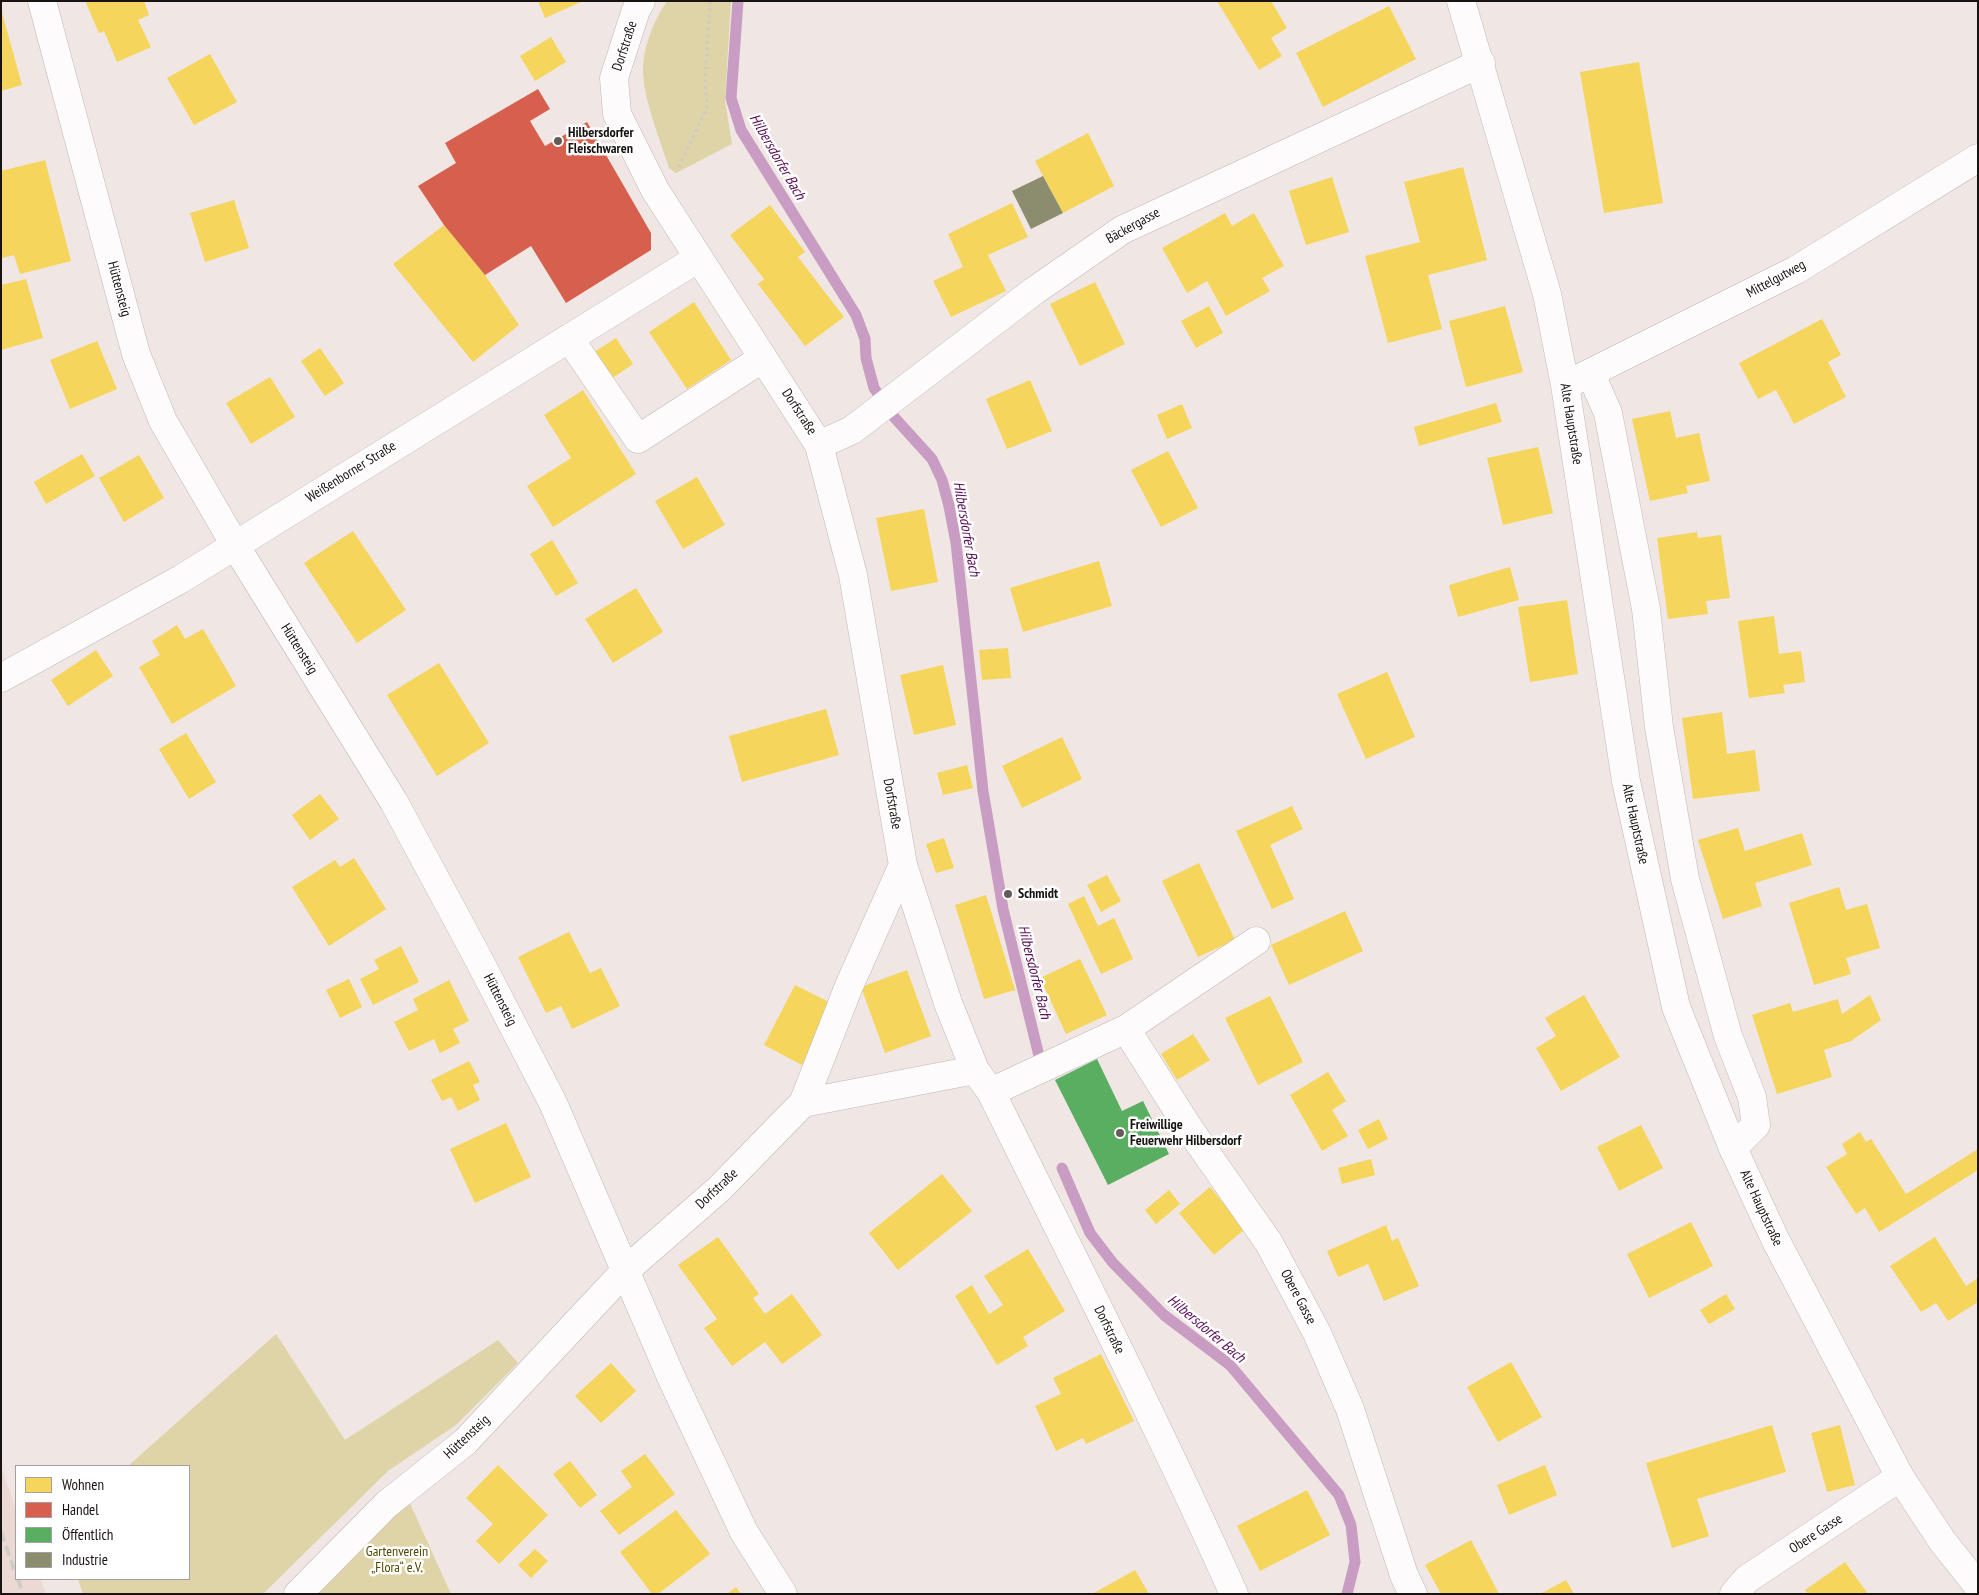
<!DOCTYPE html>
<html>
<head>
<meta charset="utf-8">
<style>
  body { margin:0 }
  #map { position:relative; width:1979px; height:1595px; overflow:hidden; background:#f0e6e3; font-family:"PT Sans Narrow",sans-serif }
  canvas { display:block }
  .frame { position:absolute; inset:0; border:2px solid #181210; pointer-events:none }
  .legend { position:absolute; left:15px; top:1465px; width:175px; height:115px; box-sizing:border-box; background:#fff; border:1px solid #a3a09f; margin:0; padding:6px 9px; list-style:none; font-size:15px; color:#181210 }
  .legend li { display:flex; align-items:center; gap:10px; height:25px }
  .legend b { width:25px; border:1px solid #a3a09f }
</style>
</head>
<body>
<div id="map">
<canvas width="1979" height="1595"></canvas>
<div class="frame"></div>
<ul class="legend">
<li><b style="height:14px;background:#f6d55c"></b>Wohnen</li>
<li><b style="height:14px;background:#d6604d"></b>Handel</li>
<li><b style="height:14px;background:#5aae61"></b>Öffentlich</li>
<li><b style="height:14px;background:#8c8c6e"></b>Industrie</li>
</ul>
</div>
<script>
const context = document.querySelector('canvas').getContext('2d');
context.lineJoin = 'round';
function fill(path, color) {
  context.fillStyle = color;
  context.fill(path, 'evenodd');
}
function stroke(path, color, width, dash) {
  context.strokeStyle = color;
  context.lineWidth = width;
  context.lineCap = dash ? 'butt' : 'round';
  context.setLineDash(dash || []);
  context.stroke(path);
}
function label(font, color, halo, rows, align = 'center') {
  context.font = font + ' "PT Sans Narrow",sans-serif';
  context.lineWidth = 5;
  context.setLineDash([]);
  context.textBaseline = 'middle';
  context.strokeStyle = halo;
  context.fillStyle = color;
  for (const [text, x, y, turn = 0] of rows) {
    context.save();
    context.translate(x, y);
    context.rotate((+turn || 0) * Math.PI / 180);
    context.textAlign = isNaN(turn) ? turn : align;
    if (halo) context.strokeText(text, 0, 0);
    context.fillText(text, 0, 0);
    context.restore();
  }
}
fill(new Path2D(`
  M1 1466 16 1510V1579H40L46 1594H1Z`), '#ecd9d4');
fill(new Path2D(`
  M667 1H731L725 100 732 144 676 173 669 168C660 140 643 98 643 70 643 47 654 20 667 1Z
  M276 1334 345 1440 498 1340 518 1363 456 1425 388 1471 263 1594H83L78 1579H189V1466H128Z
  M408 1499 451 1594H314Z`), '#dfd4a7');
fill(new Path2D(`
  M85 1H144L149 15 138 20 151 47 117 62 104 31 99 33Z
  M538 1H583L545 18Z
  M1217 1H1271L1287 28 1271 38 1282 56 1259 70Z
  M1389 6 1416 59 1323 107 1296 53Z
  M1 9 22 85 1 91Z
  M551 37 566 62 535 81 520 56Z
  M210 54 237 102 194 125 167 78Z
  M1639 62 1663 203 1604 213 1580 72Z
  M1088 133 1114 186 1063 213 1035 161Z
  M45 160 71 261 20 274 14 255 2 258 1 256V171Z
  M1463 167 1487 260 1428 275 1442 329 1388 343 1365 256 1420 242 1404 182Z
  M1332 177 1349 232 1306 245 1289 191Z
  M234 200 249 248 205 262 190 213Z
  M1012 203 1028 237 988 255 1006 291 951 317 933 281 963 267 948 234Z
  M770 205 805 252 798 257 844 317 805 346 758 284 764 279 730 235Z
  M1225 213 1232 226 1254 213 1284 266 1262 278 1270 291 1226 316 1207 281 1187 293 1162 248Z
  M444 225 485 275 519 325 473 362 393 264Z
  M26 279 43 338 1 350V285Z
  M1095 282 1125 344 1080 366 1050 304Z
  M694 302 731 360 687 389 649 332Z
  M1209 306 1223 333 1196 348 1181 321Z
  M1505 306 1523 372 1466 387 1449 321Z
  M1822 319 1841 355 1828 362 1846 397 1794 424 1776 390 1758 399 1739 363Z
  M616 338 633 364 608 381 591 354Z
  M97 341 117 389 70 409 50 360Z
  M320 348 344 383 325 396 301 361Z
  M270 377 295 417 251 444 226 403Z
  M1030 380 1052 431 1007 449 986 399Z
  M583 390 636 474 553 527 527 486 571 458 544 415Z
  M1496 403 1502 422 1419 446 1414 427Z
  M1182 404 1192 428 1167 439 1157 415Z
  M1670 411 1676 438 1699 433 1710 481 1686 486 1688 493 1650 501 1632 419Z
  M1538 447 1553 513 1503 525 1487 458Z
  M1168 451 1198 508 1161 527 1131 470Z
  M82 454 95 476 46 504 34 482Z
  M139 455 164 498 124 522 99 478Z
  M697 477 725 525 683 549 655 501Z
  M924 509 938 582 891 591 876 518Z
  M353 531 406 610 357 643 304 563Z
  M1697 532 1698 538 1721 535 1730 598 1706 601 1708 614 1668 619 1657 538Z
  M552 540 578 583 556 596 530 554Z
  M1099 561 1112 606 1023 632 1010 588Z
  M1510 567 1519 600 1458 617 1449 585Z
  M636 588 663 632 613 663 585 619Z
  M1567 600 1578 674 1530 682 1518 607Z
  M1774 616 1779 654 1801 651 1805 682 1783 685 1785 693 1749 698 1738 621Z
  M177 625 185 639 203 629 236 686 172 724 139 667 160 655 152 641Z
  M1008 648 1011 678 982 680 979 650Z
  M96 650 113 676 68 706 51 680Z
  M439 663 489 743 437 776 387 695Z
  M943 665 956 725 914 735 900 675Z
  M1387 672 1415 737 1366 759 1337 694Z
  M826 709 839 755 742 782 729 736Z
  M1722 712 1727 754 1755 750 1760 791 1693 799 1682 718Z
  M186 733 216 782 189 799 159 749Z
  M1062 737 1082 779 1022 808 1002 766Z
  M967 765 973 788 943 795 937 773Z
  M320 794 339 819 310 840 292 815Z
  M1292 806 1303 829 1270 845 1294 899 1272 909 1236 831Z
  M1738 828 1745 851 1802 833 1812 865 1755 883 1762 906 1723 919 1698 840Z
  M944 838 954 868 936 873 926 844Z
  M354 858 386 909 329 946 292 887 335 860 340 867Z
  M1199 863 1235 940 1198 957 1162 881Z
  M1107 875 1121 901 1101 912 1087 885Z
  M1839 887 1846 910 1867 904 1880 948 1846 958 1851 974 1814 985 1789 903Z
  M986 895 1015 990 984 999 955 905Z
  M1084 896 1098 926 1114 918 1133 959 1101 974 1068 904Z
  M1345 911 1363 951 1289 985 1271 945Z
  M569 932 590 973 601 968 620 1006 572 1029 561 1006 546 1013 518 957Z
  M401 946 419 982 373 1005 360 979 379 969 374 960Z
  M1080 959 1107 1015 1066 1034 1040 978Z
  M907 970 931 1036 885 1053 861 987Z
  M349 979 362 1007 340 1018 326 990Z
  M449 980 469 1021 453 1029 460 1043 440 1053 434 1039 409 1051 394 1022 418 1010 413 999Z
  M795 985 833 1004 802 1065 764 1045Z
  M1584 995 1620 1057 1561 1091 1536 1048 1556 1036 1545 1018Z
  M1870 995 1881 1020 1851 1041 1824 1050 1832 1077 1777 1094 1752 1015 1790 1003 1793 1012 1838 999 1842 1014Z
  M1270 996 1303 1062 1258 1085 1225 1018Z
  M1193 1034 1210 1060 1177 1080 1161 1054Z
  M469 1061 480 1082 473 1085 480 1100 458 1111 451 1097 442 1101 431 1080Z
  M1328 1072 1346 1101 1332 1110 1348 1136 1322 1151 1290 1095Z
  M1379 1119 1388 1139 1368 1149 1358 1130Z
  M506 1123 531 1177 475 1203 450 1149Z
  M1641 1125 1663 1168 1619 1191 1597 1147Z
  M1860 1132 1866 1142 1871 1139 1906 1194 1978 1149V1170L1879 1232 1865 1208 1856 1214 1826 1167 1847 1154 1842 1144Z
  M1371 1159 1375 1175 1342 1184 1338 1168Z
  M942 1174 972 1211 898 1270 869 1233Z
  M1210 1187 1245 1229 1214 1255 1179 1213Z
  M1169 1190 1180 1204 1156 1224 1145 1210Z
  M1691 1222 1713 1266 1649 1298 1627 1254Z
  M1386 1225 1392 1241 1398 1238 1419 1286 1384 1301 1368 1264 1338 1277 1327 1251Z
  M718 1237 759 1294 753 1298 765 1314 792 1294 822 1335 782 1364 765 1342 732 1366 704 1328 717 1319 678 1265Z
  M1935 1237 1966 1286 1978 1278V1302L1948 1321 1936 1303 1921 1312 1890 1266Z
  M1028 1249 1065 1311 1023 1337 1028 1346 997 1365 955 1296 972 1285 989 1314 1003 1305 984 1276Z
  M1726 1294 1735 1309 1709 1324 1700 1310Z
  M1101 1354 1134 1421 1086 1444 1083 1438 1056 1451 1035 1406 1061 1394 1053 1378Z
  M1511 1362 1542 1417 1498 1442 1467 1387Z
  M611 1363 636 1391 601 1423 575 1396Z
  M1772 1425 1786 1472 1697 1499 1709 1536 1672 1548 1646 1463Z
  M1840 1425 1855 1485 1827 1492 1811 1433Z
  M645 1454 675 1494 619 1535 600 1511 632 1487 621 1471Z
  M570 1461 597 1495 580 1508 553 1474Z
  M498 1465 548 1515 499 1564 476 1541 493 1524 466 1498Z
  M1545 1465 1557 1495 1509 1515 1497 1485Z
  M1307 1490 1330 1535 1260 1571 1237 1526Z
  M676 1510 710 1554 658 1594H652L620 1552Z
  M1471 1540 1499 1594H1441L1425 1565Z
  M535 1549 548 1561 531 1578 518 1565Z
  M1845 1562 1868 1594H1808L1805 1590Z
  M1135 1570 1149 1594H1092Z
  M1566 1580 1574 1594H1540Z
  M736 1587 741 1594H727Z`), '#f6d55c');
fill(new Path2D(`
  M538 89 550 109 530 121 545 146 587 122 651 233V250L566 303 531 246 485 275 444 225 418 186 456 163 445 143Z`), '#d6604d');
fill(new Path2D(`
  M1097 1059 1122 1111 1143 1101 1169 1154 1108 1185 1055 1080Z`), '#5aae61');
fill(new Path2D(`
  M1043 176 1063 213 1031 229 1012 191Z`), '#8c8c6e');
stroke(new Path2D(`
  M738 1 731 98 741 130 856 315 865 339 866 358 874 388 894 417 932 459 942 480 949 506 956 543 983 791 1003 909 1039 1056
  M1062 1168 1090 1233 1113 1263 1164 1315 1230 1365 1339 1495 1351 1525 1355 1562 1347 1594`), '#c99cc3', 11);
const minor = new Path2D(`
  M42 1 136 354 163 421 235 545 394 802 478 958 553 1103 672 1379 744 1532 783 1594
  M641 1 636 10 614 78 617 114 655 190 819 445 853 575 903 865 948 1003 975 1070 991 1092C1073 1258 1158 1424 1234 1594
  M569 338 638 439 763 358
  M1591 374 1608 413 1646 609 1659 727 1685 879 1728 1036 1752 1097 1756 1125 1733 1148
  M1574 381 1796 270 1978 158
  M819 445 852 430 1034 291 1122 230 1481 63
  M1 678 181 579 697 259
  M1126 1029 1256 941
  M991 1092 1126 1029 1190 1130 1269 1243 1317 1333 1350 1409 1404 1575 1413 1594
  M803 1103 975 1070
  M298 1594 387 1504 465 1442 626 1270 719 1189 803 1103 849 986 903 865
  M1734 1594 1747 1579 1900 1477`);
const major = new Path2D(`
  M1461 1 1547 294 1565 385 1626 781 1676 1007 1733 1148 1775 1239 1900 1477 1943 1542 1978 1586`);
stroke(minor, '#c0b8b6', 29);
stroke(major, '#c0b8b6', 29);
stroke(new Path2D(`
  M679 167 707 107 705 81 710 1`), '#ccc8c7', 3, [2.5, 4]);
stroke(minor, '#fdfbfb', 28);
stroke(major, '#fdfbfb', 28);
stroke(new Path2D(`
  M1 1532 16 1575
  M18 1579 23 1594`), '#d0cccc', 4, [10, 5]);
for (const [x, y, r, color] of [
  [558,141,5,"#645c5a"],
  [1008,894,5,"#645c5a"],
  [1120,1133,5,"#645c5a"]
]) {
  const dot = new Path2D();
  dot.arc(x, y, r, 0, 2 * Math.PI);
  context.fillStyle = color;
  context.fill(dot);
  stroke(dot, '#fff', 2);
}
label('14px', '#181210', '#fff', [
  ["Dorfstraße",625,46,-72],
  ["Bäckergasse",1133,226,-29],
  ["Mittelgutweg",1776,279,-28],
  ["Hüttensteig",119,289,75],
  ["Dorfstraße",799,412,57],
  ["Alte Hauptstraße",1571,424,81],
  ["Weißenborner Straße",351,472,-32],
  ["Hüttensteig",299,649,58],
  ["Dorfstraße",892,804,80],
  ["Alte Hauptstraße",1635,824,78],
  ["Hüttensteig",500,1000,63],
  ["Dorfstraße",717,1189,-43],
  ["Alte Hauptstraße",1761,1208,65],
  ["Obere Gasse",1298,1297,62],
  ["Dorfstraße",1109,1330,64],
  ["Hüttensteig",467,1437,-43],
  ["Obere Gasse",1816,1534,-33]
]);
label('bold 14px', '#181210', '#fff', [
  ["Hilbersdorfer",568,133],
  ["Fleischwaren",568,149],
  ["Schmidt",1018,894],
  ["Freiwillige",1130,1125],
  ["Feuerwehr Hilbersdorf",1130,1141]
], 'left');
label('14px', '#504801', '#fff', [
  ["Gartenverein",397,1552],
  ["„Flora“ e.V.",397,1568]
]);
label('italic 15px', '#590f59', '#fff', [
  ["Hilbersdorfer Bach",777,157,60],
  ["Hilbersdorfer Bach",966,529,80],
  ["Hilbersdorfer Bach",1034,972,76],
  ["Hilbersdorfer Bach",1206,1329,40]
]);
</script>
</body>
</html>
